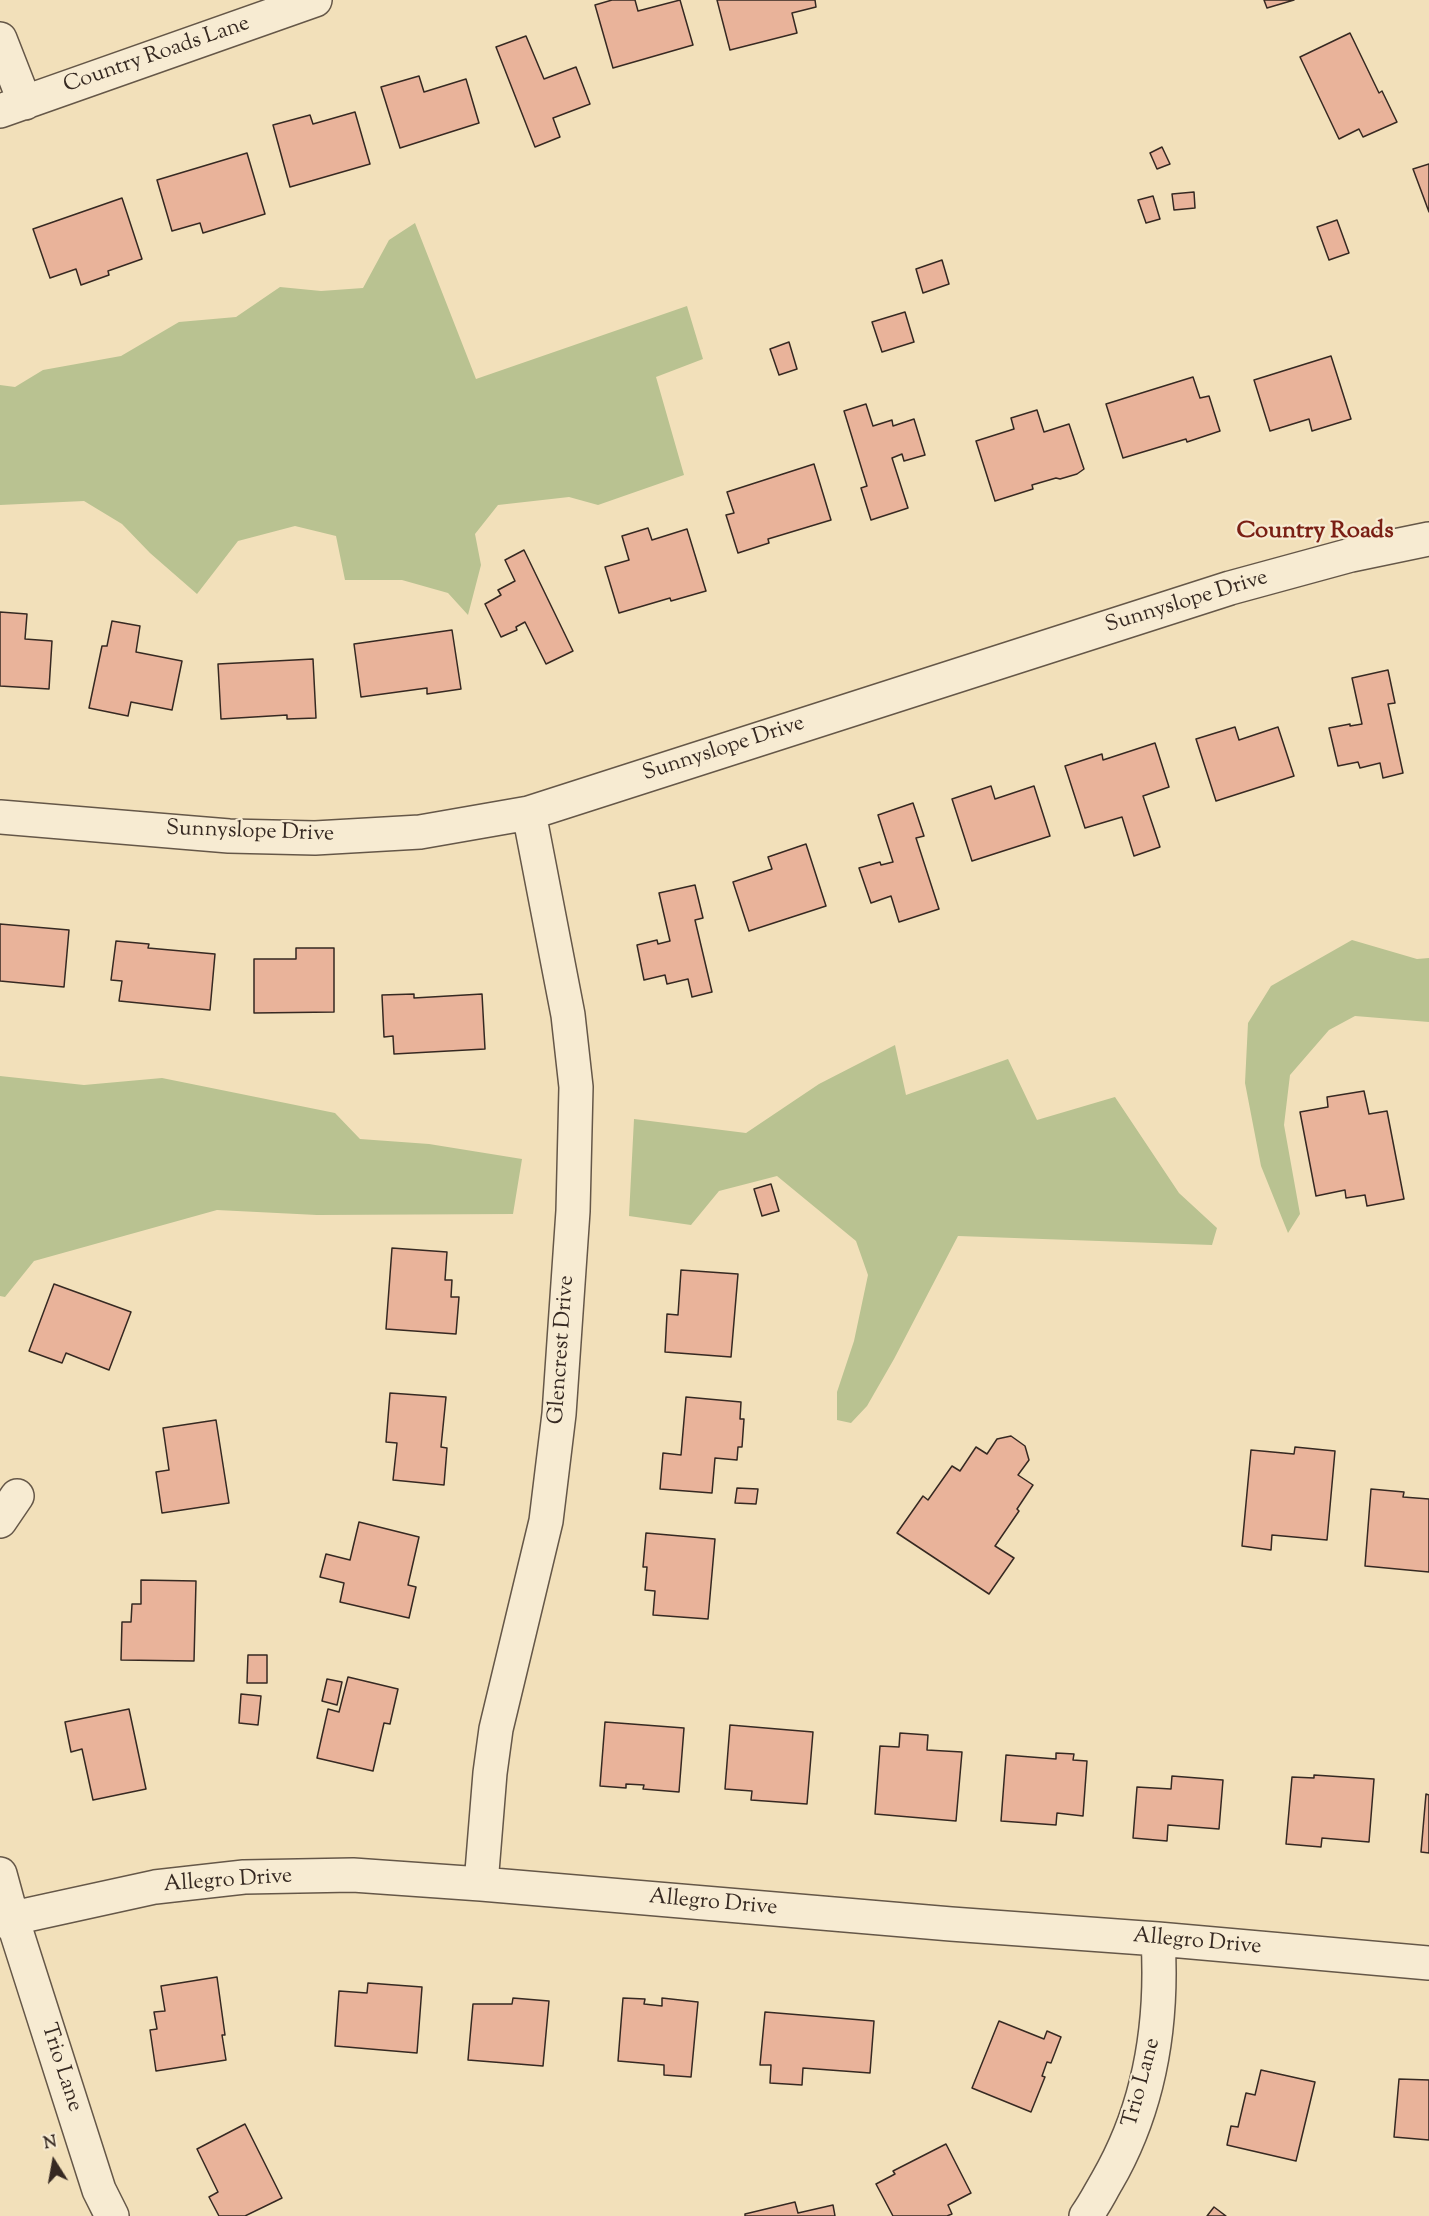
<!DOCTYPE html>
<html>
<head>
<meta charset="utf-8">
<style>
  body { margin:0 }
  #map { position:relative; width:1429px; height:2216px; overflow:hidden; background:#f2e0ba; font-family:"Sorts Mill Goudy",serif }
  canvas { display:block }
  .north { position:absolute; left:24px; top:2132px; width:60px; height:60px; -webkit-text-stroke:4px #f7ebd2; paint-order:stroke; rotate:349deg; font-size:16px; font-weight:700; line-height:24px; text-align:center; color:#362922 }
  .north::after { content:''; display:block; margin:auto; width:21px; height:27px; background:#362922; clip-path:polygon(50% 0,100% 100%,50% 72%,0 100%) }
</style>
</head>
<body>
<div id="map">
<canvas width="1429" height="2216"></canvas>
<div class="north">N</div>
</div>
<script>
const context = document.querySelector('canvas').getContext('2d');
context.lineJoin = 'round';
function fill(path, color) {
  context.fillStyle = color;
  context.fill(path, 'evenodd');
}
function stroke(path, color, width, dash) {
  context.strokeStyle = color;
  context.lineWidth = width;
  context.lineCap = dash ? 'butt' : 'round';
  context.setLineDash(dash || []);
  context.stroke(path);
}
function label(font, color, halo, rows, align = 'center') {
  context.font = font + ' "Sorts Mill Goudy",serif';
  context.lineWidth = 4.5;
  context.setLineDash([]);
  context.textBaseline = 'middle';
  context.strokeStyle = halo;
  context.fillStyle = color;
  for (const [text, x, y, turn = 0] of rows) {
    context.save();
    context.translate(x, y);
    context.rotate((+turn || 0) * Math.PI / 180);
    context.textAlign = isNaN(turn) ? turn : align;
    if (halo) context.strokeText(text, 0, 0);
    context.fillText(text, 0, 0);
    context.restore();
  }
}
fill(new Path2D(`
  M415 223 476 379 687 306 703 359 656 377 684 475 598 505 569 497 498 505 475 534 481 565 468 615 448 593 402 580H345L336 536 295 526 238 541 197 594 150 553 122 524 84 501 0 505V385L15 387 43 370 121 356 179 322 236 317 280 287 321 291 363 288 389 240Z
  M1352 940 1417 959 1429 958V1022L1355 1016 1329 1030 1290 1075 1284 1125 1300 1214 1288 1233 1261 1166 1245 1083 1248 1023 1271 986Z
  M895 1045 906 1095 1008 1059 1037 1120 1115 1097 1179 1193 1217 1228 1212 1245 958 1236 894 1359 867 1406 851 1423 837 1420V1392L854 1341 868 1275 856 1241 777 1176 719 1191 691 1225 629 1216 634 1119 746 1133 819 1084Z
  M0 1076 84 1085 162 1078 335 1113 360 1139 429 1144 522 1159 513 1214 317 1215 217 1210 34 1261 5 1297 0 1296Z`), '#b9c291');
const building = new Path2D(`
  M612 0H635L638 11 680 0 693 45 613 68 595 5Z
  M717 0H815L816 7 792 13 797 33 730 50Z
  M1264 0H1294L1267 8Z
  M1350 33 1379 93 1382 91 1397 122 1363 137 1359 129 1339 139 1300 57Z
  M526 36 544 79 576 67 590 104 553 118 560 137 535 147 496 47Z
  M419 76 424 92 466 79 479 123 400 148 381 87Z
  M355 112 370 164 290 187 273 125 310 115 313 124Z
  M1162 147 1170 164 1157 169 1150 153Z
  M247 153 265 214 203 233 200 223 172 231 157 180Z
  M1429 164V212L1413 169Z
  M1194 192 1195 208 1174 210 1172 194Z
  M1153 196 1160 219 1146 223 1138 200Z
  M122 198 142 259 108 271 109 275 81 285 76 269 50 278 33 229Z
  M1337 220 1349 253 1329 260 1317 227Z
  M942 260 949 284 923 293 916 269Z
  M905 312 914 342 882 352 872 322Z
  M789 342 797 369 779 375 770 349Z
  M1331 356 1351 419 1312 431 1309 419 1270 431 1254 380Z
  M1193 377 1200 398 1209 396 1220 431 1187 442 1186 439 1123 458 1106 404Z
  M866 404 873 426 892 420 893 426 914 419 925 455 904 461 902 454 892 458 908 508 871 520 861 488 867 486 844 411Z
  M1037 410 1044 432 1069 424 1084 469 1077 474 1060 479 1056 478 1032 485 1033 489 995 501 976 441 1014 429 1011 418Z
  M814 464 831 520 768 539 769 543 738 553 726 515 734 513 727 492Z
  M648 528 652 540 687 529 706 591 671 601 670 598 619 613 605 567 629 560 622 536Z
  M524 550 573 651 546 664 525 622 516 627 517 630 501 637 485 604 501 595 498 590 515 581 505 560Z
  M0 612 27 614 25 639 52 641 49 689 0 686Z
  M112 621 140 626 136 652 182 661 172 710 131 702 128 716 89 708 102 646H107Z
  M452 630 461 689 427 694V688L361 697 354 644Z
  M313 659 316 718 287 719V715L221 719 218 664Z
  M1388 670 1395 703 1388 704 1403 773 1383 778 1380 763 1360 768 1358 762 1338 766 1329 728 1350 724V726L1362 724 1352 678Z
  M1235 727 1239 740 1278 727 1294 776 1216 801 1196 739Z
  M1155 743 1169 787 1143 796 1160 847 1134 856 1122 817 1085 828 1065 766 1102 754 1103 760Z
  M991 786 995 799 1034 786 1050 836 972 861 952 799Z
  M913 803 924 836 916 838 939 909 899 922 891 896 871 903 859 868 880 862 881 865 893 862 878 815Z
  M806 844 826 906 749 931 733 882 772 869 768 857Z
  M695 885 703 918 695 920 712 992 692 997 688 979 667 984 665 975 644 980 637 945 657 940 658 944 670 941 659 893Z
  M0 924 69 930 64 987 0 981Z
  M116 941 149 944 148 948 215 954 210 1010 119 1001 122 981 111 980Z
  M296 948H334V1012L254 1013V959H296Z
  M414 994V998L482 994 485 1049 394 1054 393 1036 384 1037 382 995Z
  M1364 1091 1369 1114 1387 1111 1404 1199 1367 1206 1365 1195 1346 1198 1345 1190 1316 1196 1300 1112 1328 1107 1327 1097Z
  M771 1184 779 1211 762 1216 754 1189Z
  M392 1248 447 1252 445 1280H452L451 1297H459L456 1334 386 1329Z
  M681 1270 738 1274 731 1357 665 1352 667 1314 678 1315Z
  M54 1284 131 1312 109 1370 66 1353 62 1363 29 1351Z
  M390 1393 446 1397 441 1447 447 1448 444 1485 393 1480 397 1443 386 1442Z
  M686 1397 741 1402 740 1419H744L742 1447H738L737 1460 715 1458 712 1493 660 1489 663 1453 681 1455Z
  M216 1420 229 1503 162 1513 156 1472 169 1470 163 1428Z
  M1011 1436 1025 1446 1029 1460 1018 1475 1033 1485 1017 1509 1019 1511 995 1546 1014 1558 989 1594 897 1533 923 1496 928 1500 952 1466 960 1471 976 1447 987 1454 997 1439Z
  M1295 1447 1335 1451 1327 1540 1272 1535 1271 1550 1242 1546 1251 1450 1294 1454Z
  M737 1488 758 1489 756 1504 735 1503Z
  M1371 1489 1404 1492 1403 1497 1429 1499V1572L1365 1566Z
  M359 1522 419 1537 408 1585 416 1587 409 1618 340 1602 344 1583 320 1577 326 1554 350 1560Z
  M646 1533 715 1539 708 1619 653 1615 655 1591 645 1590 647 1567H643Z
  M141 1580 196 1581 194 1661 121 1660 122 1622H131L132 1604H141Z
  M248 1655H267V1683H247Z
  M348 1677 398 1689 390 1724 384 1723 373 1771 317 1758 328 1709 339 1712Z
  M327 1679 342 1682 337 1705 322 1701Z
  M241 1694 261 1696 258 1725 239 1723Z
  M129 1709 146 1789 93 1800 82 1749 71 1752 65 1722Z
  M605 1722 684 1728 679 1792 643 1789 644 1785 626 1784V1788L600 1786Z
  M730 1725 813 1732 807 1804 751 1800 752 1791 725 1789Z
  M900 1733 928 1735 927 1750 962 1752 956 1821 875 1814 880 1746 899 1747Z
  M1056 1753 1074 1754 1073 1760 1087 1761 1083 1816 1057 1813 1056 1825 1001 1821 1006 1755 1056 1759Z
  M1314 1775 1374 1779 1369 1842 1322 1838 1321 1847 1286 1844 1292 1777 1314 1778Z
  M1172 1776 1223 1780 1219 1829 1168 1825 1167 1841 1133 1838 1137 1787 1171 1789Z
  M1426 1794 1429 1795V1853L1421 1852Z
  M217 1977 225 2035H222L226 2060 156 2071 150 2030 157 2029 154 2012 165 2011 161 1986Z
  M368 1983 422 1987 417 2053 335 2046 339 1991 367 1993Z
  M513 1998 549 2001 543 2066 468 2060 473 2004H512Z
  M623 1998 645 1999 644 2004 662 2006V1998L698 2002 691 2077 664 2075V2065L618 2061Z
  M765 2012 874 2021 870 2073 803 2068 802 2085 770 2083 771 2065H760Z
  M999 2021 1044 2039 1047 2031 1061 2037 1051 2063 1047 2062 1042 2076 1045 2077 1031 2112 972 2088Z
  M1261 2070 1315 2082 1296 2161 1227 2145 1231 2126 1238 2127 1246 2093 1255 2095Z
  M1399 2079 1429 2080V2140L1394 2137Z
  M245 2124 282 2198 245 2216H219L209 2197 218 2192 197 2149Z
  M946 2144 971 2193 948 2205 952 2214 947 2216H893L876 2184 895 2174 893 2171Z
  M795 2202 798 2213 833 2205 835 2216H745V2214Z
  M1214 2207 1226 2216H1207Z`);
fill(building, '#e9b39a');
stroke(building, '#362922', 1.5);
const minor = new Path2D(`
  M0 39 25 103
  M0 111 315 0
  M0 817 229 836 315 838 420 832 529 813 1230 588 1351 555 1429 539
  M0 1521 17 1496
  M0 1874 12 1918 99 2190 112 2216
  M481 1884 490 1773 496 1729 546 1521 559 1414 573 1211 576 1087 568 1015 529 813
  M0 1921 155 1887 244 1877 353 1875 481 1884 951 1924 1158 1939 1429 1963
  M1086 2216C1094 2205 1100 2193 1107 2181 1150 2107 1163 2023 1158 1939`);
stroke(minor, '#655748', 36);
stroke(minor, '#f7ebd2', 33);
label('22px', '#362922', '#f7ebd2', [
  ["Country Roads Lane",157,56,-19],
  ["Sunnyslope Drive",1187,603,-17],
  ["Sunnyslope Drive",724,750,-18],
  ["Sunnyslope Drive",250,833,2],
  ["Glencrest Drive",563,1350,-86],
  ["Allegro Drive",228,1882,-4],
  ["Allegro Drive",713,1904,5],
  ["Allegro Drive",1197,1943,5],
  ["Trio Lane",60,2068,72],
  ["Trio Lane",1143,2083,-75]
]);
label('bold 24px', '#7a1f14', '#f7ebd2', [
  ["Country Roads",1315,533]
]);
</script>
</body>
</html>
